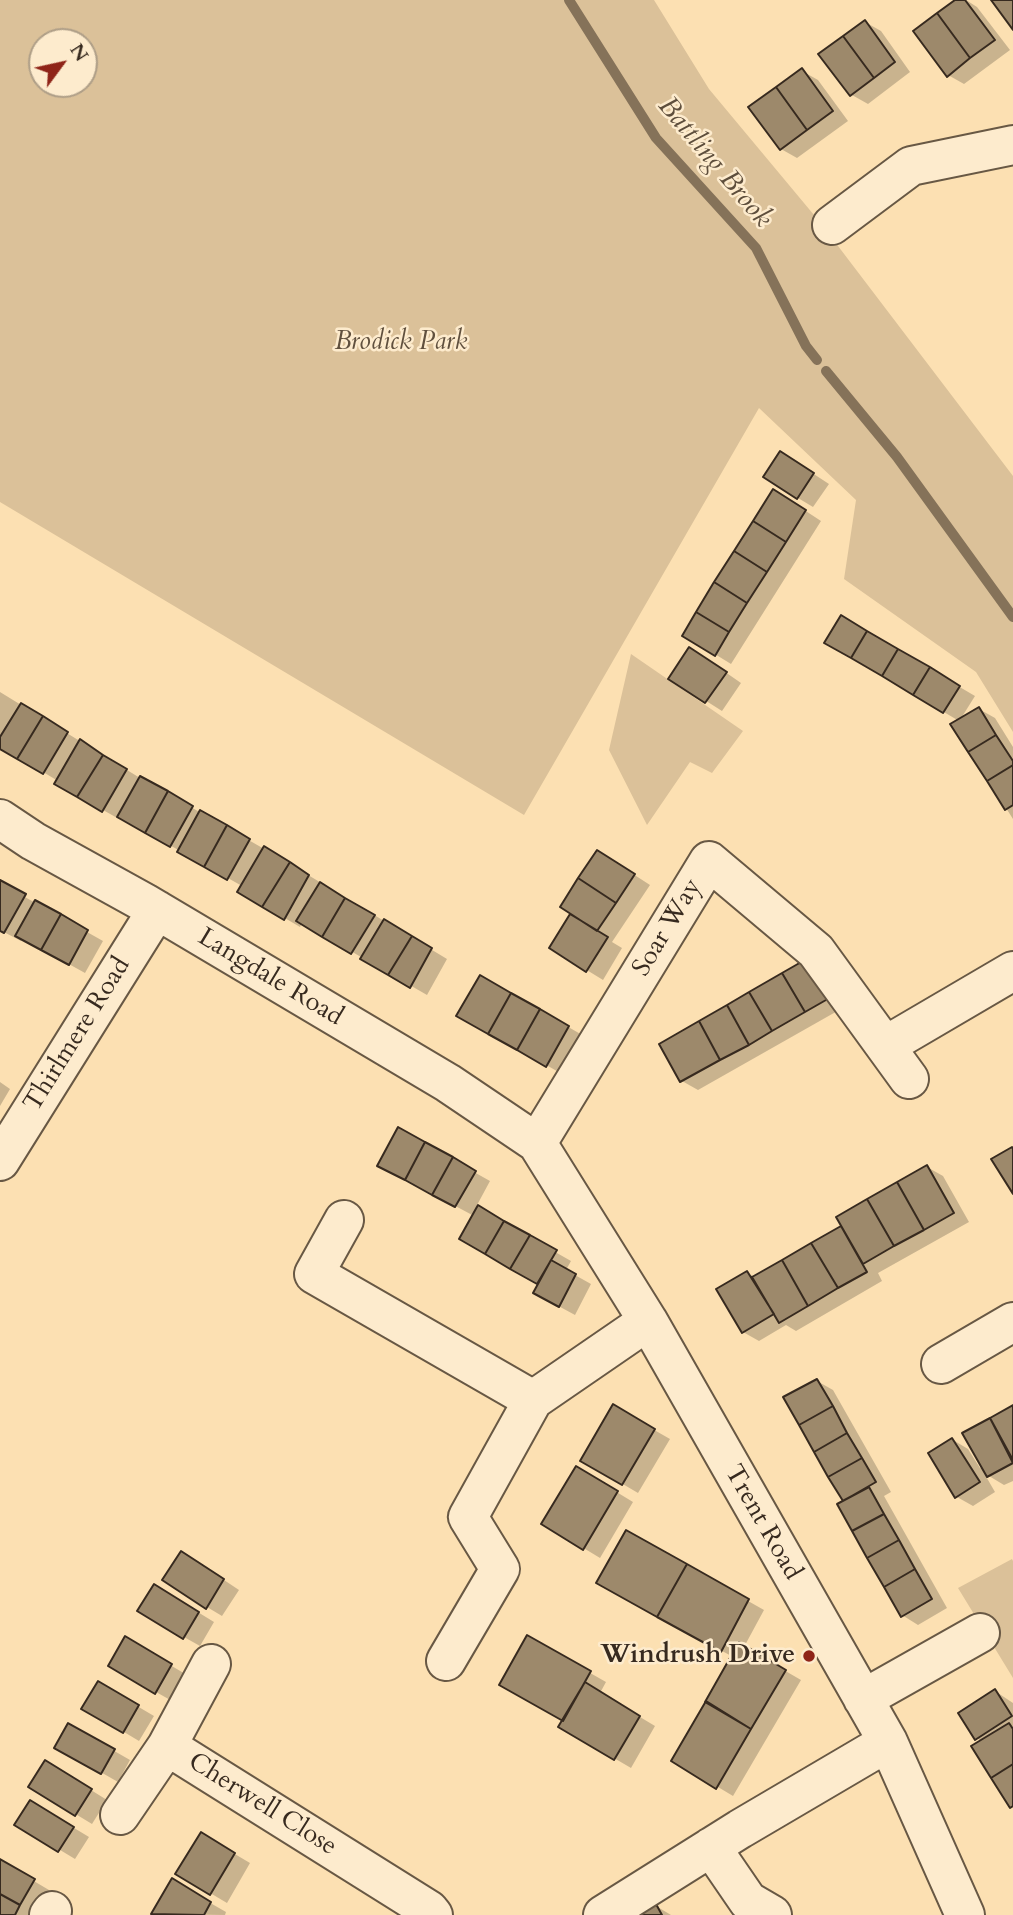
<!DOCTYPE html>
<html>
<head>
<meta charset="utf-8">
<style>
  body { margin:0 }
  #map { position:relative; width:1013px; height:1915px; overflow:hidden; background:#fce0b2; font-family:Cardo,serif }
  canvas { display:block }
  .north { position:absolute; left:28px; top:28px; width:70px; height:70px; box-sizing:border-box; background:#fdebcd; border:2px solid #ae9e87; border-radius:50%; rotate:57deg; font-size:19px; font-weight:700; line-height:28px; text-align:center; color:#372a1f }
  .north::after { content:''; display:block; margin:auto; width:24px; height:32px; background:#8f2418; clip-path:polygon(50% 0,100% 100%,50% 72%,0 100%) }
</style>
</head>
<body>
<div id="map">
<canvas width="1013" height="1915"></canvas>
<div class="north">N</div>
</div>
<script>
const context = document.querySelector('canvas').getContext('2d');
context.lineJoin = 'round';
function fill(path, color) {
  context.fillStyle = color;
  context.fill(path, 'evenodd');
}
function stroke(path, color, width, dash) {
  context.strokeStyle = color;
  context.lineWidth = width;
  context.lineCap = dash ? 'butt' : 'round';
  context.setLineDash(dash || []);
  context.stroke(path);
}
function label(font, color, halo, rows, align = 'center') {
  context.font = font + ' Cardo,serif';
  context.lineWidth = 5;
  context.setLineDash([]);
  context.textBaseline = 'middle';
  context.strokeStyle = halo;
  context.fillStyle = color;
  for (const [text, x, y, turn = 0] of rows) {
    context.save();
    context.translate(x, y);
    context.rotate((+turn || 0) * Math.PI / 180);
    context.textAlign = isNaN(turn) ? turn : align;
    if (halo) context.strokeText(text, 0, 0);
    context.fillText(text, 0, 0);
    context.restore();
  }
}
fill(new Path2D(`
  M0 0H654L709 89 819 221 1013 476V732L976 672 844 579 856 500 759 408 524 815 0 502ZM42 42H84V84H42Z
  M631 654 743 731 712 773 690 762 647 825 609 750Z
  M1012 1559 1013 1561V1678L958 1588Z`), '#dbc199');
fill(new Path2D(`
  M958 0H966L977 7 1010 50 964 84 948 75Z
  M865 22 881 31 910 72 868 104 852 95 821 54Z
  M802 71 818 80 848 121 797 158 781 149Z
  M797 463 829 484 813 507 798 498Z
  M789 500 821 521 731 664 684 635Z
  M842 618 975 696 960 720 979 709 995 718 1013 747V819L953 725 959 721 826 642Z
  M705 658 741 683 722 711 670 678Z
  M0 692 140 778 280 858 447 959 427 995 302 923 300 927 239 891 242 886 120 817 119 819 57 784 58 781 0 746Z
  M613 861 650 885 612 942 622 948 603 980 551 948 573 913Z
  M0 883 103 941 85 973 22 938 21 941 0 930Z
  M810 959 848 1005 698 1090 682 1081 661 1044Z
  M481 977 584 1036 562 1074 459 1015Z
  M0 1082 10 1089 0 1106Z
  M399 1130 490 1181 476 1207 571 1261 566 1270 591 1284 575 1315 551 1302 540 1284 461 1239 474 1216 396 1174Z
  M927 1167 943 1176 969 1222 878 1273 882 1281 796 1331 786 1325 759 1341 743 1332 747 1273 755 1277 843 1226Z
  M817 1381 833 1390 891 1492 884 1496 947 1608 918 1625 902 1615 845 1502Z
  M614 1407 670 1439 638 1493 582 1460Z
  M1013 1407V1481L1004 1485 984 1473 995 1492 973 1506 957 1497 953 1440 968 1449 980 1468 983 1466 965 1434Z
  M577 1468 633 1502 600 1558 544 1524Z
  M626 1532 764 1610 744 1647 801 1680 733 1796 673 1760 733 1657 598 1582Z
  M197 1562 239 1590 222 1616 207 1607Z
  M170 1595 214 1622 200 1646 184 1637Z
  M527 1637 606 1682 600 1693 655 1726 631 1768 561 1727 565 1720Z
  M126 1639 187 1675 172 1701 110 1666Z
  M98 1683 154 1716 139 1741 84 1708Z
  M995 1691 1013 1703V1807L982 1742 977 1738Z
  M69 1725 130 1760 118 1782 57 1747Z
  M62 1772 107 1800 92 1824 31 1787Z
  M46 1811 89 1837 75 1859 17 1824Z
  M201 1834 250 1863 227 1903 178 1874Z
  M0 1861 49 1890 36 1915H0Z
  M172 1881 226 1912 225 1915 153 1914Z
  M656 1906 671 1915H641Z`), '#0003');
stroke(new Path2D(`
  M569 0 656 138 756 248 806 346 817 360
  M826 371 897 457 1013 617`), '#857259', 10);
const building = new Path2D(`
  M955 0H965L995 40 970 58 937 13Z
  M991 0H1013V30Z
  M937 13 970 58 947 77 913 31Z
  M865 20 895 62 874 78 843 36Z
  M843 36 874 78 850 96 818 54Z
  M802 68 833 111 807 130 776 87Z
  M776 87 807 130 780 150 748 107Z
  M780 451 814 473 797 499 763 477Z
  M773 489 806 510 786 542 753 521Z
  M753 521 786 542 767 572 734 551Z
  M734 551 767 572 747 603 714 582Z
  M714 582 747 603 729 632 696 612Z
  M696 612 729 632 715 656 682 636Z
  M841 615 867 631 851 658 824 643Z
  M867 631 898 649 882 676 851 658Z
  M689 647 727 672 705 703 668 679Z
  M898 649 930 667 913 695 882 676Z
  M930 667 960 686 943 713 913 695Z
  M21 703 43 716 17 759 0 749V737Z
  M979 707 996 735 968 752 950 724Z
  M43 716 68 732 43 774 17 759Z
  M996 735 1013 761V765L987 781 968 752Z
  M80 739 103 755 77 797 54 784Z
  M103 755 127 769 102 812 77 797Z
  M1013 765V805L1005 810 987 781Z
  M140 776 168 791 145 833 117 817Z
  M168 791 193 806 170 847 145 833Z
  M200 810 227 825 204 867 177 852Z
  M227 825 250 839 227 880 204 867Z
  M264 846 290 862 262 907 237 892Z
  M597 850 635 874 616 903 578 878Z
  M290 862 309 875 284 920 262 907Z
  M578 878 616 903 597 931 560 907Z
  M0 880 26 894 4 933 0 931Z
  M320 882 345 898 322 937 296 921Z
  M345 898 375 915 351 954 322 937Z
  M35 900 61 914 41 950 15 936Z
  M61 914 88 930 69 965 41 950Z
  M570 914 608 937 586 972 549 948Z
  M384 919 412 936 388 975 360 959Z
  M412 936 432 948 410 988 388 975Z
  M810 957 833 996 805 1012 782 973Z
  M782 973 805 1012 772 1031 749 992Z
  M480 975 511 993 488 1034 456 1016Z
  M749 992 772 1031 749 1045 727 1005Z
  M511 993 540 1009 517 1050 488 1034Z
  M727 1005 749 1045 720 1060 699 1021Z
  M540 1009 569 1026 546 1067 517 1050Z
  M699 1021 720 1060 680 1082 659 1044Z
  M398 1127 425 1142 405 1180 377 1166Z
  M425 1142 453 1157 432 1195 405 1180Z
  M1012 1147 1013 1149V1194L991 1159Z
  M453 1157 476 1171 455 1207 432 1195Z
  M927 1165 954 1213 924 1230 897 1182Z
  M897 1182 924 1230 894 1246 867 1199Z
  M867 1199 894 1246 863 1264 836 1217Z
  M478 1205 504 1221 485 1254 459 1239Z
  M504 1221 530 1235 510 1269 485 1254Z
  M841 1226 867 1272 838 1288 811 1243Z
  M530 1235 557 1250 537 1284 510 1269Z
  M811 1243 838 1288 808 1306 782 1260Z
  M551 1260 576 1274 559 1307 533 1293Z
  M782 1260 808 1306 779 1323 752 1277Z
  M747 1271 774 1314 742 1333 716 1289Z
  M817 1379 833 1406 799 1425 783 1397Z
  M613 1404 655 1429 622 1485 580 1461Z
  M1013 1405V1460L990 1418Z
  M833 1406 847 1433 814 1452 799 1425Z
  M990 1418 1013 1463 987 1477 962 1433Z
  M847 1433 862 1458 828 1477 814 1452Z
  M952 1438 980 1482 955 1498 928 1453Z
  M862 1458 876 1482 843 1501 828 1477Z
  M576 1466 618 1491 583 1550 541 1524Z
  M869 1487 884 1514 852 1531 837 1504Z
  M884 1514 899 1540 867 1558 852 1531Z
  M626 1530 687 1564 657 1617 596 1583Z
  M899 1540 915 1569 884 1587 867 1558Z
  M181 1551 224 1579 206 1609 162 1580Z
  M687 1564 749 1599 721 1652 657 1617Z
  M915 1569 932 1599 901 1617 884 1587Z
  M154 1584 199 1612 183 1639 137 1611Z
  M527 1635 591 1671 563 1721 499 1685Z
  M125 1636 172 1664 155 1694 108 1666Z
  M739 1642 786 1670 751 1729 705 1702Z
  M98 1681 139 1705 123 1733 81 1709Z
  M585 1682 640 1716 614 1760 558 1727Z
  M995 1689 1012 1716 975 1740 958 1713Z
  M706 1701 751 1729 716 1789 671 1761Z
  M68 1723 115 1749 101 1774 54 1748Z
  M1009 1723 1013 1729V1764L991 1778 971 1746Z
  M45 1760 92 1789 75 1816 28 1787Z
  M1013 1764V1806L1010 1808 991 1778Z
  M30 1800 74 1827 58 1852 14 1825Z
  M201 1832 235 1853 210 1895 175 1874Z
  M0 1859 35 1879 20 1905 0 1894Z
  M172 1878 211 1902 204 1915 151 1914Z
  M0 1894 20 1905 15 1915H0Z
  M656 1904 662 1915H637Z`);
fill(building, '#9d896b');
stroke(building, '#372a1f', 2);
const minor = new Path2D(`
  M832 225 911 166 1013 145
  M0 819 33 841 145 903 448 1083 537 1143 648 1321 888 1742 965 1915
  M885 1046 1013 971
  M537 1143 709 861 816 951 909 1079
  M0 1161 157 910
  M344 1220 314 1274 533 1400
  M941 1364 1013 1322
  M446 1661 500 1569 468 1517 533 1400 648 1321
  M211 1664 167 1746 429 1910 433 1915
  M863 1699 980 1633
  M120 1815 167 1746
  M711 1847 748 1901 772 1915
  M49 1915 52 1911
  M603 1915 740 1829 888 1742`);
stroke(minor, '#685844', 42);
stroke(minor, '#fdebcd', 38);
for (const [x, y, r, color] of [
  [809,1656,7,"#8f2418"]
]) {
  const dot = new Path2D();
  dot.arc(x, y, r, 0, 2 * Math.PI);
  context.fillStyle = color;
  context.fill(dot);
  stroke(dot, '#fdebcd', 2.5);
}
label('italic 26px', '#60503e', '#fdebcd', [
  ["Brodick Park",401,343]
]);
label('26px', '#372a1f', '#fdebcd', [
  ["Soar Way",668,928,-59],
  ["Langdale Road",270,978,31],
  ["Thirlmere Road",78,1035,-58],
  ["Trent Road",762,1523,60],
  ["Cherwell Close",262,1805,32]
]);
label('bold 26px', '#372a1f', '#fdebcd', [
  ["Windrush Drive",795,1656]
], 'right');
label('italic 28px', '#5e4e3c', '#fdebcd', [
  ["Battling Brook",714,163,50]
]);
</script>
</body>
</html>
